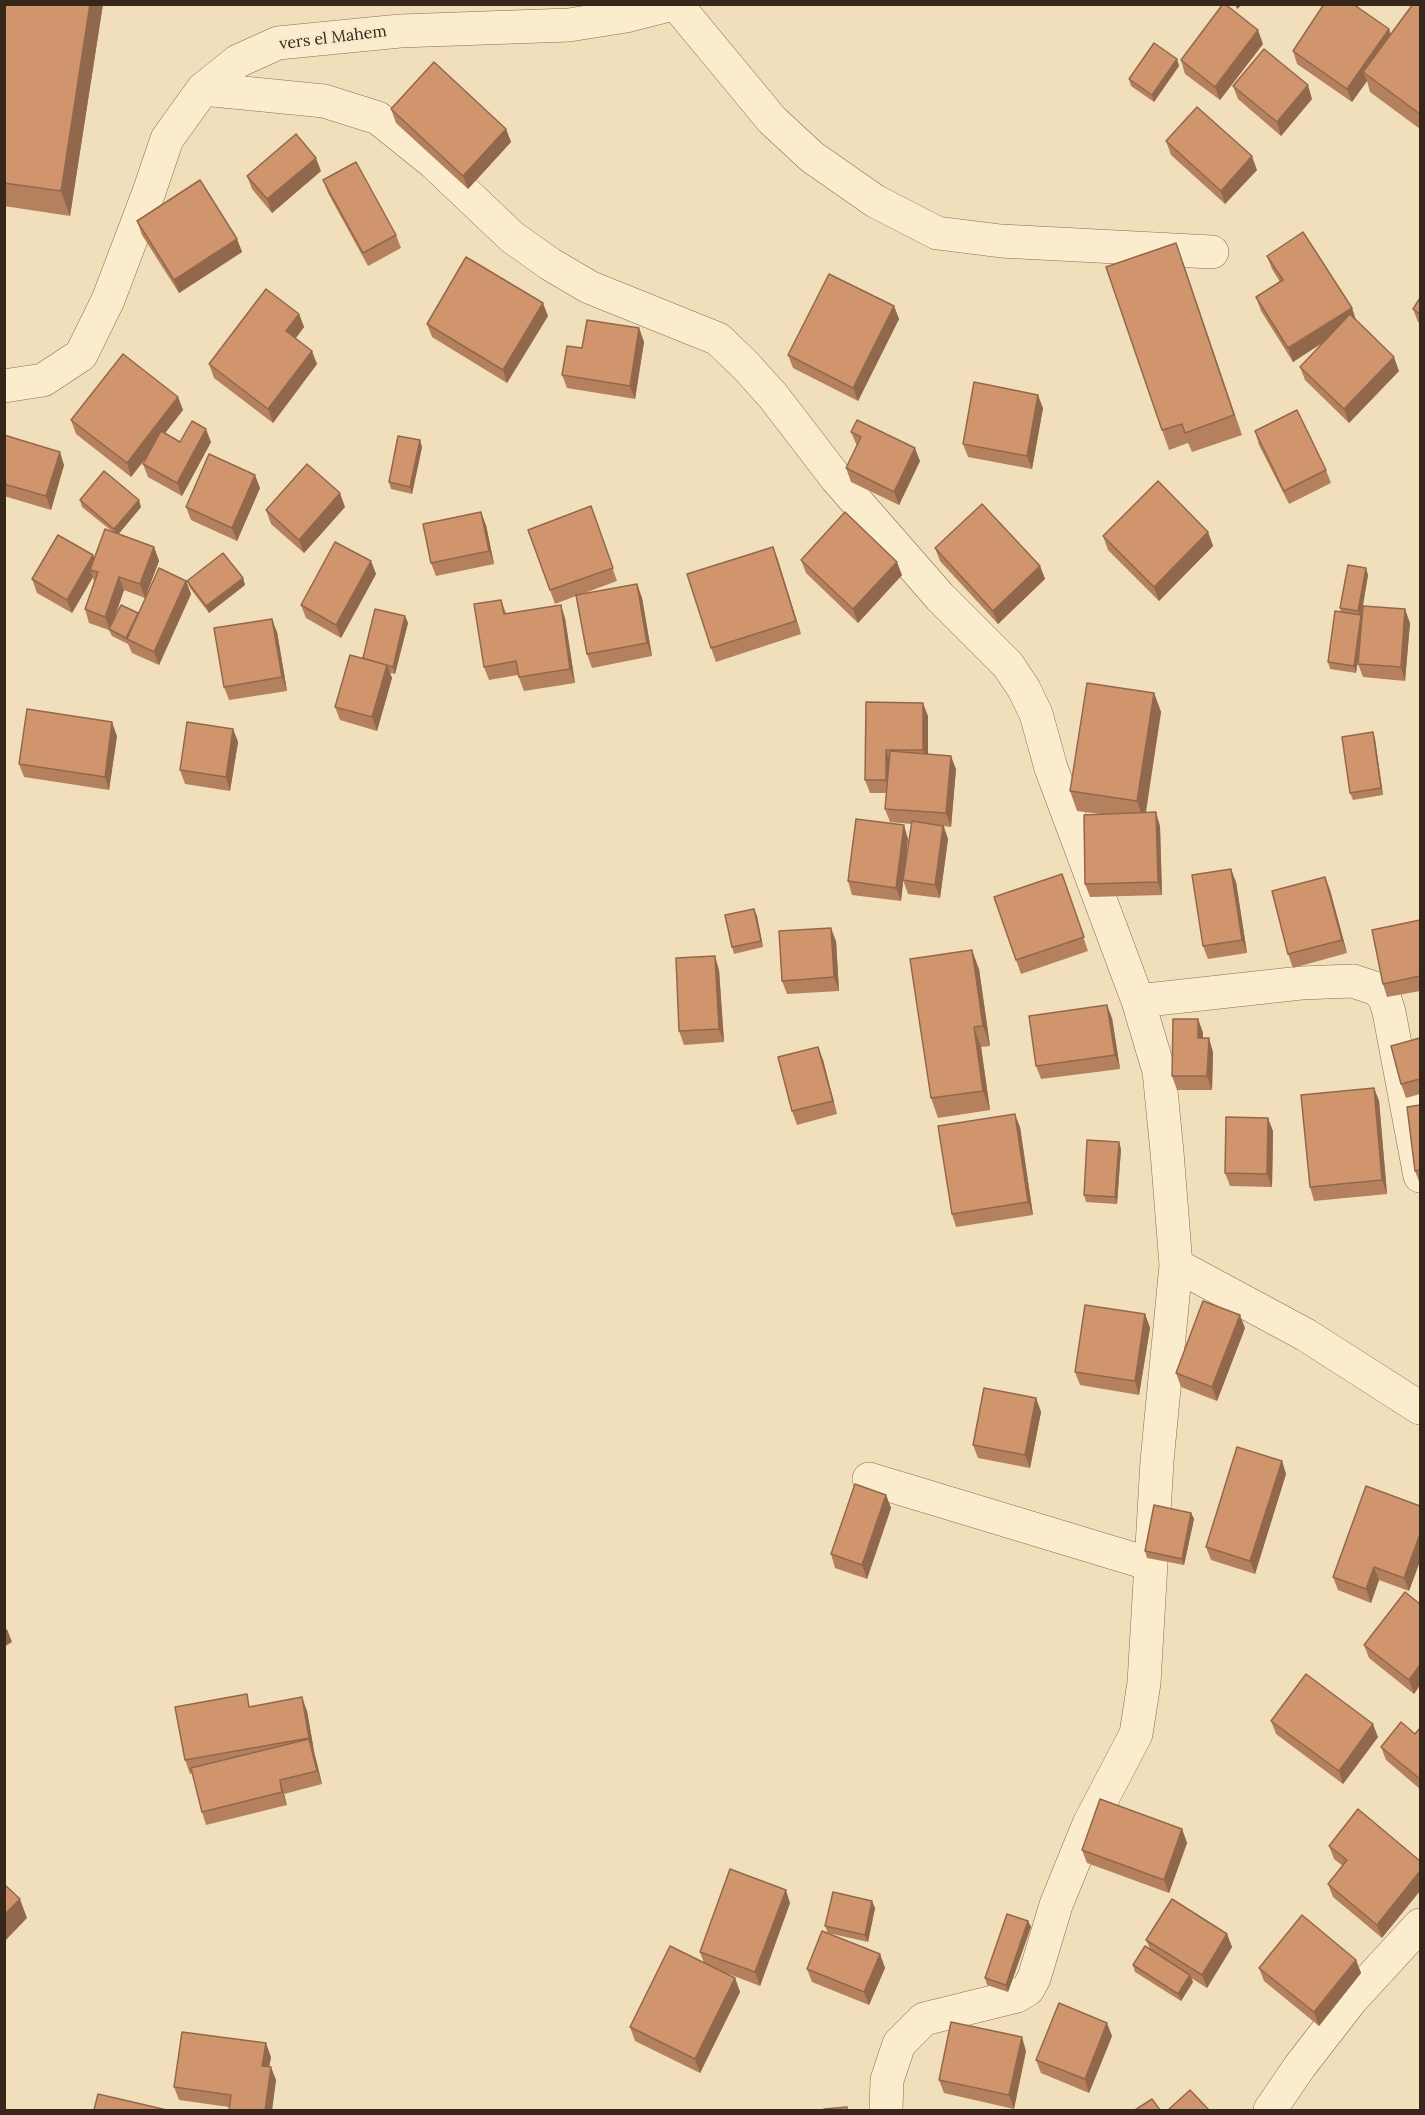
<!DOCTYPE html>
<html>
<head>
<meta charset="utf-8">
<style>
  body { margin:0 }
  #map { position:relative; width:1425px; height:2115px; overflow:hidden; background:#f0dfba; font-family:Lora,serif }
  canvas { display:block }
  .frame { position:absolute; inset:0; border:6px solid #36271a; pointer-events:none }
</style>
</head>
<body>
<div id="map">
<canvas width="1425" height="2115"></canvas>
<div class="frame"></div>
</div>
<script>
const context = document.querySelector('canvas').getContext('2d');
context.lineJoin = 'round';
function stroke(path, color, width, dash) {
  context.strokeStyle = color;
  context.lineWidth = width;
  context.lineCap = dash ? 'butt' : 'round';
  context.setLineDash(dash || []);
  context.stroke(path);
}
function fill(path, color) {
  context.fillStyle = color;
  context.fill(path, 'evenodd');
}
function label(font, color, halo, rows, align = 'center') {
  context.font = font + ' Lora,serif';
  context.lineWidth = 4.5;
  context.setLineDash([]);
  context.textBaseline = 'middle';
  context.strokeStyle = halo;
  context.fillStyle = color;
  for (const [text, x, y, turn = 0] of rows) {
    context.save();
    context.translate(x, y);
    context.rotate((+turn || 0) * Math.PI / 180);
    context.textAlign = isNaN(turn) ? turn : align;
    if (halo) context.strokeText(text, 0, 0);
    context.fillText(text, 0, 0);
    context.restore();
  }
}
const minor = new Path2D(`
  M676 4 772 120 812 157 875 201 937 233 1001 241 1212 252
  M203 89 324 101 378 118 434 163 512 237 550 264 589 287 718 339 746 366 773 396 836 478 940 597 1008 665 1024 689 1036 714 1051 768 1138 1001 1159 1071 1167 1152 1176 1265 1157 1461 1144 1683 1136 1734 1089 1824 1056 1905 1034 1978 1028 1989 1017 1996 924 2019 899 2044 887 2080 886 2110
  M4 386 43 380 81 355 108 300 149 192 167 139 203 89 238 61 278 43 400 31 569 25 626 16 673 4
  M1138 1001 1301 983 1353 981 1377 989 1385 999 1389 1012 1420 1176
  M1176 1265 1306 1335 1420 1408
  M869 1479 1150 1564
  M1270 2110 1300 2066 1352 1999 1420 1925`);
stroke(minor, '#886e54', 34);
stroke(minor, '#fbeccd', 33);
fill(new Path2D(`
  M5 4H103L70 216 4 206Z
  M1420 4V129L1370 92 1367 81 1352 102 1297 64 1293 51 1389 29 1391 35Z
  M1263 44 1220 100 1185 74 1181 60Z
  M1177 59 1179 66 1154 102 1131 86 1129 79Z
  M1233 86 1312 99 1281 136 1238 99Z
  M391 109 506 129 511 142 468 189 396 123Z
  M1166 141 1257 170 1225 204 1171 155Z
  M321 171 272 213 252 189 247 176Z
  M323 180 396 235 401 248 368 266 328 193Z
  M137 221 237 239 242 252 179 293 142 235Z
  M1267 256 1352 308 1356 320 1399 371 1349 423 1305 380 1300 367 1322 343 1293 362 1261 311 1256 297 1280 282 1272 269Z
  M1183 262 1242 435 1192 452 1188 443 1169 450 1162 430Z
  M1420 298V324L1418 322 1413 309Z
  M894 306 899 319 858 401 793 368 788 355Z
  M299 314 304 327 296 338 317 364 273 423 214 378 209 364Z
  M548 316 507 383 432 337 427 324Z
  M639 328 644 342 635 399 567 388 562 375 582 348Z
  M178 397 183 410 165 433 180 442H211L182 496 148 477 143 464 146 458 131 477 76 434 71 420Z
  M1043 408 1032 469 968 457 963 444Z
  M1255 431 1326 470 1331 483 1289 504 1259 445Z
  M851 432 920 461 899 505 851 482 846 468 857 446Z
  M4 435 64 465 51 510 4 496Z
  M422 447 412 494 391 489 389 482Z
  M260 488 237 541 191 520 186 507Z
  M80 500 141 507 118 534 154 547 159 561 145 598 124 590 114 620 138 614 186 581 191 594 159 665 132 653 128 644 112 636 109 630 89 623 85 609 94 582 93 577 72 613 37 593 32 579 93 555 94 559 113 532 82 507Z
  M591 506 617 581 579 595 637 584 642 598 652 656 592 668 587 654 576 596 555 604 528 530Z
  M345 507 304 553 271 524 266 510Z
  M486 525 494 564 436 576 431 563Z
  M1208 532 1213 546 1159 601 1108 550 1103 536Z
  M773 547 801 634 716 662 711 648Z
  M935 548 1040 566 1045 579 998 624 940 561Z
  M801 560 902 575 858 623 806 573Z
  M371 561 376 574 341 638 306 618 301 605Z
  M1368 575 1363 606 1410 623 1405 681 1363 677 1358 664V657L1356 673 1330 669 1328 662 1341 612 1340 608Z
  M243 578 245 585 209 613 190 588 187 581Z
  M501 600 506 613 565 618 575 683 524 691 518 675 489 680 484 667Z
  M405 616 408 623 395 674 390 673 392 678 377 731 340 720 335 707Z
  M277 632 287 691 229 700 224 687Z
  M1154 693 1161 712 1146 813 1160 826 1162 895 1090 897 1085 884 1100 814 1077 811 1070 791Z
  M866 702 928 716V754L956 769 951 827 944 826 948 839 940 898 908 894 903 880 901 901 852 895 848 881 908 839 903 880 912 824 890 822 885 809 887 793H870L865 780Z
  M233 729 238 742 230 791 185 784 180 770Z
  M117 736 109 790 24 777 19 764Z
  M1375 739 1383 795 1353 800 1350 793Z
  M1062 874 1088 951 1021 974 994 897Z
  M1325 877 1330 890 1347 953 1293 968 1288 954Z
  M1236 882 1247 953 1208 959 1203 946Z
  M754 909 757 916 763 947 734 954 732 947Z
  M1420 920V991L1387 997 1383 984Z
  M836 941 839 991 787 994 782 981Z
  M979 969 990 1046 981 1047 990 1110 938 1118 931 1098Z
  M719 970 724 1042 684 1045 679 1031Z
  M1112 1018 1120 1069 1041 1079 1036 1066Z
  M1198 1019 1203 1033V1038L1213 1052 1212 1090H1177L1172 1076Z
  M1420 1038V1094L1406 1098 1401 1084Z
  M818 1047 823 1060 837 1114 797 1125 792 1111Z
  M1374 1088 1379 1101 1387 1194 1314 1201 1310 1187Z
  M1420 1105V1184L1415 1171Z
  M1020 1127 1033 1215 956 1227 952 1214Z
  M1273 1131 1272 1187 1230 1186 1225 1173Z
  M1121 1149 1117 1204 1086 1202 1084 1195Z
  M1145 1314 1150 1328 1139 1395 1080 1385 1075 1372Z
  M1245 1328 1217 1401 1181 1387 1176 1373Z
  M1036 1398 1041 1412 1030 1468 978 1458 973 1445Z
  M1282 1461 1286 1474 1255 1574 1211 1560 1206 1547Z
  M886 1495 891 1508 867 1579 835 1568 831 1554Z
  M1420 1506V1561L1409 1591 1379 1580 1371 1603 1338 1590 1333 1577Z
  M1191 1513 1194 1519 1184 1565 1147 1558 1145 1551Z
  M1420 1604V1685L1414 1694 1369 1658 1364 1645Z
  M252 1707 307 1711 314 1751 322 1784 284 1794 287 1805 206 1825 202 1812 192 1773 190 1774 185 1760Z
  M1271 1721 1378 1737 1343 1784 1276 1734Z
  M1420 1728V1789L1386 1760 1381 1747 1415 1734Z
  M1358 1809 1382 1938 1333 1897 1328 1884 1343 1866 1334 1859 1329 1846Z
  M1182 1829 1187 1843 1169 1893 1087 1863 1082 1850Z
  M790 1903 760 1986 716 1969 735 1978 740 1992 700 2073 635 2041 630 2027 704 1963 700 1952Z
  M875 1908 868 1942 828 1933 825 1926Z
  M1028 1921 1031 1927 1008 1992 987 1985 985 1978Z
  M1227 1934 1232 1947 1207 1988 1191 1978 1193 1982 1181 2001 1135 1972 1133 1965 1150 1949 1146 1940Z
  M880 1954 885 1968 869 2005 812 1982 807 1969Z
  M1356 1960 1361 1973 1319 2026 1264 1981 1259 1968Z
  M1112 2036 1089 2093 1041 2073 1036 2060Z
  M1026 2051 1014 2109 944 2093 939 2080Z
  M271 2057 269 2067 276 2080 272 2110H229V2107L179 2100 174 2087Z`), '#b4805e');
fill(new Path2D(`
  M90 4H103L70 216 61 191Z
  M1235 4H1243L1237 9Z
  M1389 29 1393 42 1363 72 1367 81 1352 102 1347 89Z
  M1258 30 1263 44 1220 100 1215 87Z
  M1177 59 1179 66 1154 102 1152 95Z
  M1308 85 1312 99 1281 136 1277 122Z
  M506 129 511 142 468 189 463 176Z
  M1252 156 1257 170 1225 204 1221 191Z
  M316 158 321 171 272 213 267 199Z
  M237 239 242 252 179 293 174 280Z
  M543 303 548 316 507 383 503 370Z
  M894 306 899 319 858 401 853 388Z
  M1352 308 1356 321 1293 362 1288 348Z
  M299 314 304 327 291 344 286 331Z
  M639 328 644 342 635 399 630 386Z
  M312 351 317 364 273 423 268 409Z
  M1394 357 1399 371 1349 423 1344 409Z
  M1038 395 1043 408 1032 469 1027 456Z
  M178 397 183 410 131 477 127 463Z
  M206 429 211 442 182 496 177 483Z
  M420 440 422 447 412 494 410 487Z
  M915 448 920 461 899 505 894 492Z
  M60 452 64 465 51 510 46 496Z
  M255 475 260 488 237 541 232 528Z
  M340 493 345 507 304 553 299 540Z
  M139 500 141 507 117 536 114 529Z
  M481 512 486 525 494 564 489 551Z
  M1208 532 1213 546 1159 601 1154 587Z
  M154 547 159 561 145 598 140 584Z
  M773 547 778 560 801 634 796 621Z
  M93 555 98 569 90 570 93 577 72 613 67 600Z
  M371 561 376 574 341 638 336 625Z
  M897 562 902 575 858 623 853 609Z
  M1040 566 1045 579 998 624 993 611Z
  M1366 568 1368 575 1361 615 1364 621 1356 673 1354 666 1361 618 1358 611Z
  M119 577 124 590 110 630 105 617Z
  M243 578 245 585 209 613 206 606Z
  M186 581 191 594 159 665 154 652Z
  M637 584 642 598 652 656 647 643Z
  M561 605 565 618 575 683 570 669Z
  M1405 609 1410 623 1405 681 1401 667Z
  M138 613 140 620 127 639 128 644 126 638Z
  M405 616 408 623 395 674 393 667Z
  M272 619 277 632 287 691 282 677Z
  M387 665 392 678 377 731 372 717Z
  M1154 693 1161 712 1144 821 1137 801Z
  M923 703 928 716V763L923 750Z
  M112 722 117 736 109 790 105 777Z
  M233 729 238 742 230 791 226 777Z
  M1373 732 1375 739 1383 795 1381 788Z
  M886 750 891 763V793L886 780Z
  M951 756 956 769 951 827 946 813Z
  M1156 812 1160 826 1162 895 1158 882Z
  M904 825 908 839 901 901 896 888Z
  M943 826 948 839 940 898 935 885Z
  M1231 869 1236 882 1247 953 1242 940Z
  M1325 877 1330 890 1347 953 1342 940Z
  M754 909 757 916 763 947 761 941Z
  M831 928 836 941 839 991 834 977Z
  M972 950 979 969 990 1046 983 1026Z
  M715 956 719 970 724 1042 719 1029Z
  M1107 1005 1112 1018 1120 1069 1115 1055Z
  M1198 1019 1203 1033V1051L1198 1038Z
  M974 1027 981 1047 990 1110 983 1091Z
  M1209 1038 1213 1052 1212 1090 1207 1076Z
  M818 1047 823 1060 837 1114 833 1101Z
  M1374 1088 1379 1101 1387 1194 1382 1180Z
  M1015 1114 1020 1127 1033 1215 1028 1202Z
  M1268 1118 1273 1131 1272 1187 1267 1174Z
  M1119 1142 1121 1149 1117 1204 1115 1197Z
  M1145 1314 1150 1328 1139 1395 1135 1381Z
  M1240 1315 1245 1328 1217 1401 1212 1387Z
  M1036 1398 1041 1412 1030 1468 1025 1455Z
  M1282 1461 1286 1474 1255 1574 1250 1561Z
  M886 1495 891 1508 867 1579 862 1565Z
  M1191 1513 1194 1519 1184 1565 1182 1559Z
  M1420 1534V1561L1409 1591 1404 1578Z
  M1374 1567 1379 1580 1371 1603 1366 1589Z
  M7 1629 12 1642 4 1647V1631Z
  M1420 1665V1685L1414 1694 1409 1680Z
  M302 1697 307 1711 314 1751 309 1738Z
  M1373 1724 1378 1737 1343 1784 1339 1771Z
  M309 1739 314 1752 322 1784 317 1771Z
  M280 1780 284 1794 287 1805 282 1792Z
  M1182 1829 1187 1843 1169 1893 1164 1880Z
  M1420 1871V1891L1382 1938 1377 1925Z
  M786 1890 790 1903 760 1986 755 1972Z
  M20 1899 27 1918 4 1942V1915Z
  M872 1901 875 1908 868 1942 865 1935Z
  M1028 1921 1031 1927 1008 1992 1006 1985Z
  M1227 1934 1232 1947 1207 1988 1202 1975Z
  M880 1954 885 1968 869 2005 864 1992Z
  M1356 1960 1361 1973 1319 2026 1314 2012Z
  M1190 1975 1193 1982 1181 2001 1178 1994Z
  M735 1978 740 1992 700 2073 695 2059Z
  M1107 2023 1112 2036 1089 2093 1085 2079Z
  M1022 2037 1026 2051 1014 2109 1009 2095Z
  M266 2043 271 2057 267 2079 262 2066Z
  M271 2067 276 2080 272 2110H265Z`), '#92684c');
const building = new Path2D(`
  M5 4H90L61 191 4 183Z
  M1223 4H1225L1258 30 1215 87 1181 60Z
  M1324 4H1353L1389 29 1347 89 1293 51Z
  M1413 4H1420V114L1363 72Z
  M1154 43 1177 59 1152 95 1129 79Z
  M1264 49 1308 85 1277 122 1233 86Z
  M434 62 506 129 463 176 391 109Z
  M1197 107 1252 156 1221 191 1166 141Z
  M296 134 316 158 267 199 247 176Z
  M356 162 396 235 363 253 323 180Z
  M200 180 237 239 174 280 137 221Z
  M1303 232 1352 308 1288 348 1256 297 1283 280 1267 256Z
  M1176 243 1234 415 1185 433 1182 424 1162 430 1106 267Z
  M466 257 543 303 503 370 427 324Z
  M829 274 894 306 853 388 788 355Z
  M266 289 299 314 286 331 312 351 268 409 209 364Z
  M1420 298V314L1413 309Z
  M1350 314 1394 357 1344 409 1300 367Z
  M587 320 639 328 630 386 562 375 567 346 582 348Z
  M123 354 178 397 127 463 71 420Z
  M974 382 1038 395 1027 456 963 444Z
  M1297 410 1326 470 1284 491 1255 431Z
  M857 420 915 448 894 492 846 468 861 437 851 432Z
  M192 421 206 429 177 483 143 464 161 431 180 442Z
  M4 435 60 452 46 496 4 484Z
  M398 436 420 440 410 487 389 482Z
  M209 454 255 475 232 528 186 507Z
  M307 464 340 493 299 540 266 510Z
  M104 471 139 500 114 529 80 500Z
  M1158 481 1208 532 1154 587 1103 536Z
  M982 504 1040 566 993 611 935 548Z
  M591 506 613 568 550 590 528 530Z
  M481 512 489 551 431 563 423 524Z
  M845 512 897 562 853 609 801 560Z
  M105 529 154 547 140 584 119 577 105 617 85 609 98 572 90 570Z
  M58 535 93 555 67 600 32 579Z
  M335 542 371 561 336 625 301 605Z
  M773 547 796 621 711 648 687 574Z
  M223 553 243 578 206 606 187 581Z
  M1348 565 1366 568 1358 611 1340 608Z
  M159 568 186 581 154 652 127 639Z
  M637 584 647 643 587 654 576 595Z
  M501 600 504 614 561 605 570 669 519 677 516 661 484 667 474 604Z
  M121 605 138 613 126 638 109 629Z
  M1363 606 1405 609 1401 667 1358 664Z
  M375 609 405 616 393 667 363 658Z
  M1335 611 1361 615 1354 666 1328 662Z
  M272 619 282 677 224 687 214 628Z
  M350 655 387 665 372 717 335 707Z
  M1087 683 1154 693 1137 801 1070 791Z
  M866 702 923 703V750H886V780H865Z
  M27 709 112 722 105 777 19 764Z
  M187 722 233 729 226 777 180 770Z
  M1373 732 1381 788 1350 793 1342 737Z
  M890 751 951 756 946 813 885 809Z
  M1156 812 1158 882 1085 884 1084 815Z
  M856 819 904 825 896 888 848 881Z
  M912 821 943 826 935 885 903 880Z
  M1231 869 1242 940 1203 946 1192 875Z
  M1062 874 1084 937 1016 960 994 897Z
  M1325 877 1342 940 1288 954 1272 891Z
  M754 909 761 941 732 947 725 915Z
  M1420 920V976L1383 984 1372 930Z
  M831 928 834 977 782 981 779 931Z
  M972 950 983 1026 974 1027 983 1091 931 1098 910 959Z
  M715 956 719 1029 679 1031 676 958Z
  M1107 1005 1115 1055 1036 1066 1029 1016Z
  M1173 1019H1198V1038H1209L1207 1076H1172Z
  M1420 1038V1079L1401 1084 1391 1046Z
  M818 1047 833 1101 792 1111 778 1057Z
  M1374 1088 1382 1180 1310 1187 1301 1095Z
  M1420 1105V1170L1415 1171 1407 1107Z
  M1015 1114 1028 1202 952 1214 938 1126Z
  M1226 1117 1268 1118 1267 1174 1225 1173Z
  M1087 1140 1119 1142 1115 1197 1084 1195Z
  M1203 1301 1240 1315 1212 1387 1176 1373Z
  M1085 1305 1145 1314 1135 1381 1075 1372Z
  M984 1388 1036 1398 1025 1455 973 1445Z
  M1237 1447 1282 1461 1250 1561 1206 1547Z
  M855 1484 886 1495 862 1565 831 1554Z
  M1366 1486 1420 1506V1534L1404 1578 1374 1567 1366 1589 1333 1577Z
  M1154 1505 1191 1513 1182 1559 1145 1551Z
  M1405 1592 1420 1604V1665L1409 1680 1364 1645Z
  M1306 1674 1373 1724 1339 1771 1271 1721Z
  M247 1694 249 1707 302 1697 309 1738 185 1760 175 1707Z
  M1401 1722 1415 1734 1420 1728V1779L1381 1747Z
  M309 1739 317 1771 280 1780 282 1792 202 1812 191 1768Z
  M1100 1799 1182 1829 1164 1880 1082 1850Z
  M1358 1809 1420 1861V1871L1377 1925 1328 1884 1347 1860 1329 1846Z
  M730 1869 786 1890 755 1972 700 1952Z
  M4 1884 20 1899 4 1915Z
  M833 1892 872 1901 865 1935 825 1926Z
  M1172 1899 1227 1934 1202 1975 1146 1940Z
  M1007 1914 1028 1921 1006 1985 985 1978Z
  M1302 1915 1356 1960 1314 2012 1259 1968Z
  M822 1931 880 1954 864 1992 807 1969Z
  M670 1946 735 1978 695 2059 630 2027Z
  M1145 1946 1190 1975 1178 1994 1133 1965Z
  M1059 2003 1107 2023 1085 2079 1036 2060Z
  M951 2022 1022 2037 1009 2095 939 2080Z
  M182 2032 266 2043 262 2066 271 2067 265 2110H229L231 2095 174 2087Z
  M1190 2090 1209 2110H1168Z
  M98 2094 167 2110H94Z
  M1152 2099 1160 2110H1135Z
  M847 2107V2110H825L824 2109Z`);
fill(building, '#d1956d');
stroke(building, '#92684c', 1.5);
label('16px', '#36271a', '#f7e9ca', [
  ["vers el Mahem",333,38,-7]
]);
</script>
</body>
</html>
